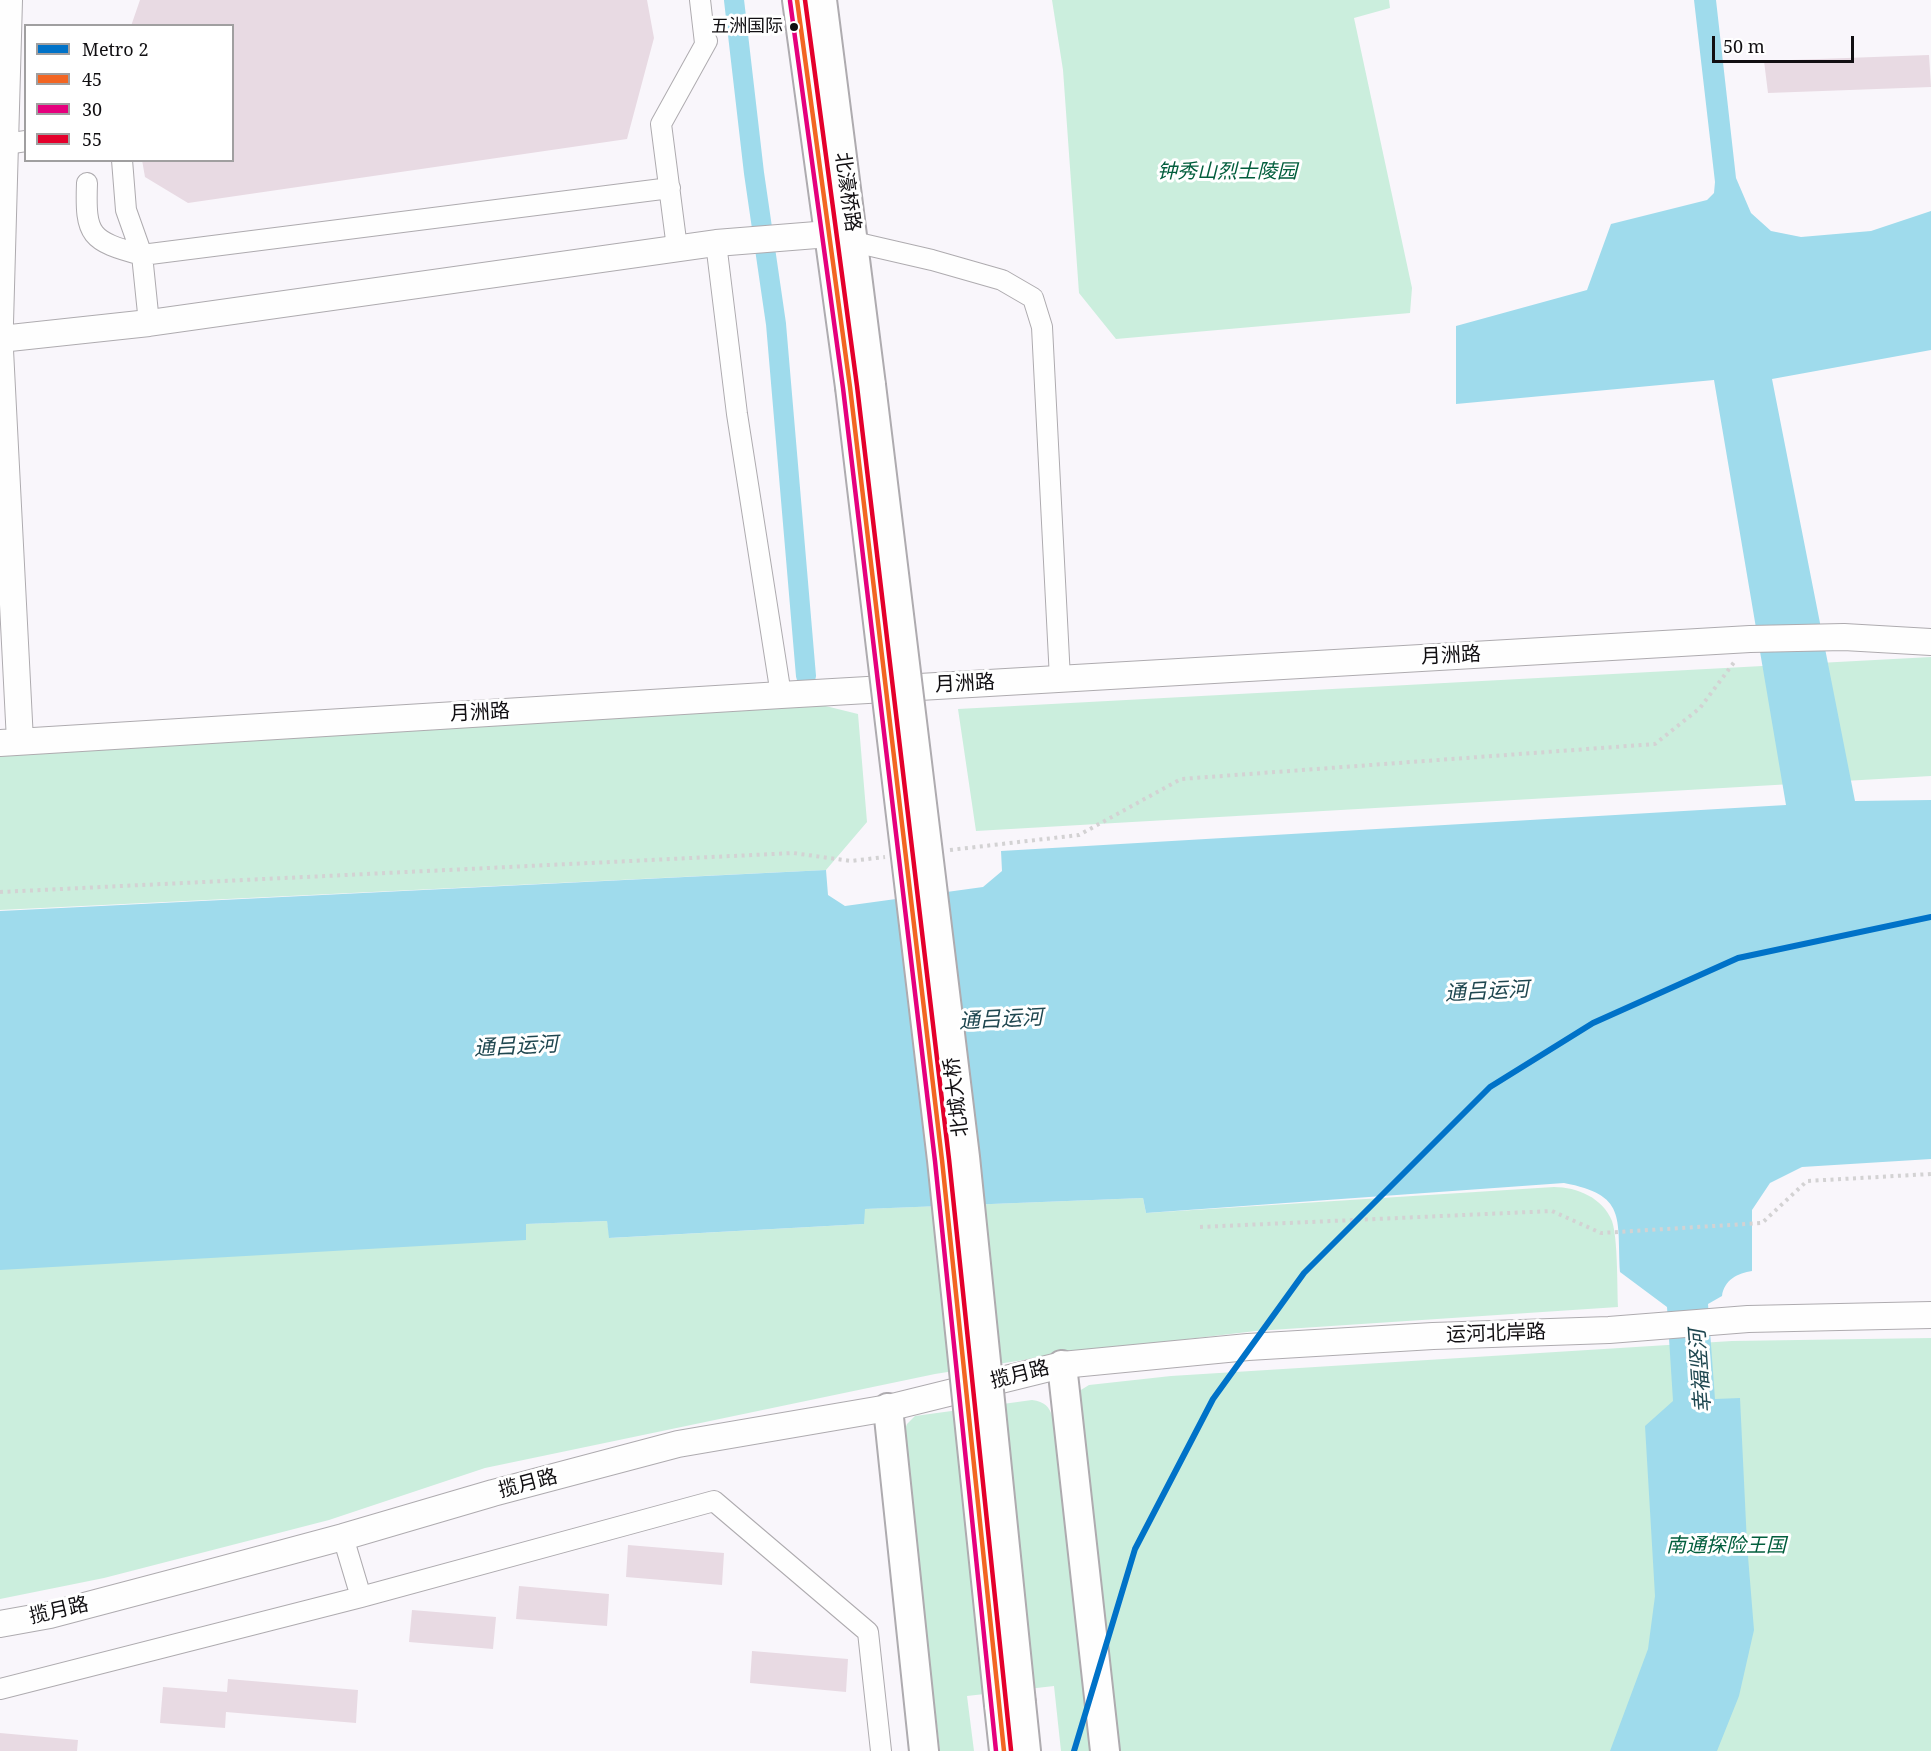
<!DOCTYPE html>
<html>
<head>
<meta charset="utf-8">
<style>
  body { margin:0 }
  #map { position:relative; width:1931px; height:1751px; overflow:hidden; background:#f9f6fb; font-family:"Noto Serif",serif }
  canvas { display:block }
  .legend { position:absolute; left:24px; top:24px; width:210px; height:138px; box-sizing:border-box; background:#fff; border:2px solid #a09fa0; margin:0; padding:8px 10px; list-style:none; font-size:18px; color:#110f12 }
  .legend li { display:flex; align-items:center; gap:12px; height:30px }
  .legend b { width:30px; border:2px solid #a09fa0 }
  .scale { position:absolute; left:1712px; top:36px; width:142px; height:27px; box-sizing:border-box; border:3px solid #110f12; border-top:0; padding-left:8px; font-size:18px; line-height:21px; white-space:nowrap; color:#110f12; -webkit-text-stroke:4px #fff; paint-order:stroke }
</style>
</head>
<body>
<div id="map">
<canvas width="1931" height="1751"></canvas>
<ul class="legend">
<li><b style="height:8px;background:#0072c8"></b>Metro 2</li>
<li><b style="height:8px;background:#f26522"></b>45</li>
<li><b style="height:8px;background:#e5007d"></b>30</li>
<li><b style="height:8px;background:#e4002b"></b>55</li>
</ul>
<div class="scale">50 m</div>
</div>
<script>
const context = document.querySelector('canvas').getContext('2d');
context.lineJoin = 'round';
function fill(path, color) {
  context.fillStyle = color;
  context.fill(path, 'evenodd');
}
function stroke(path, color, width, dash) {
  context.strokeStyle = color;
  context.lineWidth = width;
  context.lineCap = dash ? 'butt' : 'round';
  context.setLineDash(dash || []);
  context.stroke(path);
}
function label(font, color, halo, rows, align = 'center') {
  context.font = font + ' "Noto Serif","Noto Sans SC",serif';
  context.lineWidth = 6;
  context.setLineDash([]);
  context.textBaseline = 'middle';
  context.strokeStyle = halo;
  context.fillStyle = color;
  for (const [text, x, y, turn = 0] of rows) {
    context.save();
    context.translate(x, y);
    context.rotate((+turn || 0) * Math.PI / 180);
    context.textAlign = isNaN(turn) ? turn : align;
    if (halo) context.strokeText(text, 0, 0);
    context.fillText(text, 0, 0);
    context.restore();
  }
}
fill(new Path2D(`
  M1052 0H1389L1390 8 1354 18 1412 288 1410 313 1116 339 1079 293 1063 70Z
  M1931 657V776L976 831 958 709Z
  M781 695 858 714 867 822 826 870 0 910V743Z
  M1554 1187C1577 1187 1603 1198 1612 1221 1618 1239 1617 1286 1618 1307L1256 1331 1061 1354 935 1374 485 1468 329 1520 104 1578 0 1599V1269L526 1239 525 1224 607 1221 610 1238 864 1224V1209L1143 1198 1146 1213Z
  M1931 1338V1751H1113L1076 1393 1089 1385 1171 1376 1732 1341Z
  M1032 1400C1045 1402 1049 1406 1053 1418L1092 1751H1061L1054 1686 967 1696 974 1751H940L903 1434 907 1424 915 1416Z`), '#cbeedd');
fill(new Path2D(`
  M1694 0H1716L1736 178 1751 213 1771 231 1801 237 1871 231 1931 211V350L1772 379 1855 801 1931 800V1159L1802 1167 1770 1183 1752 1210V1271C1738 1273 1724 1280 1722 1296L1708 1304 1715 1399 1740 1398 1747 1544 1754 1630 1739 1696 1717 1751H1610L1648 1649 1655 1596 1645 1426 1673 1401 1667 1307 1620 1272C1617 1217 1627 1195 1564 1183L1146 1213 1143 1198 865 1209 864 1224 609 1238 607 1221 526 1224V1240L0 1270V911L826 870 828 895 845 906 983 887 1002 871 1001 851 1786 805 1714 380 1456 404V326L1587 290 1611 224 1707 200 1714 193 1715 182Z`), '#9fdbec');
stroke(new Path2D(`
  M734 0 754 173 776 324 806 676`), '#9fdbec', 20);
fill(new Path2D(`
  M140 0H647L654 38 627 139 188 203 145 177 142 160H232V26H131Z
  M1929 55 1931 87 1768 93 1764 61Z
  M628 1545 724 1553 722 1585 626 1577Z
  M519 1586 609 1594 607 1626 516 1619Z
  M412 1610 496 1617 493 1649 409 1642Z
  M752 1651 848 1659 846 1692 750 1683Z
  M228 1679 358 1690 356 1723 226 1712 225 1728 160 1723 163 1687 227 1692Z
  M0 1733 78 1740 77 1751H0Z`), '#e8dae3');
const minor = new Path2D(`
  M6 144 26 141
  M122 160 126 210 142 255 149 323
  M87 183C85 236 90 241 142 255L670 188
  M854 242 932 260 1002 280 1033 298 1042 327 1060 679
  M716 243 737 414 781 695
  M677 248 661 124 707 41 705 43 700 0
  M343 1537 361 1597
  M0 1689 361 1597 714 1501 868 1632 881 1751`);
const tertiary = new Path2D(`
  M0 323 9 0
  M0 339 149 323 716 243 829 234
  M0 350 20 741
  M0 743 781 695 1750 639 1844 637 1931 642
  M0 1624 50 1615 194 1577 343 1537 493 1493 678 1444 888 1408 1062 1365 1248 1347 1433 1336 1609 1330 1748 1319 1931 1315`);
const secondary = new Path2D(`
  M797 0 850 387
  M822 0 871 385
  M1062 1365 1105 1751
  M888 1408 924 1751
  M1021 1703 1026 1751
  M999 1705 1004 1751`);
stroke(minor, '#aeabaf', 22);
stroke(tertiary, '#aeabaf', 28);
stroke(secondary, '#aeabaf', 32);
stroke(new Path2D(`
  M950 850 1079 835 1181 779 1655 744 1700 708 1735 661
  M0 892 793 853 851 861 885 857
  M1200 1227 1552 1211 1601 1233 1762 1223 1807 1181 1931 1174`), '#d3d2d3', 4, [3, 4.5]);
stroke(minor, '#fefefe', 20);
stroke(tertiary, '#fefefe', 26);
stroke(secondary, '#fefefe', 28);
const secondaryBridge = new Path2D(`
  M871 385 965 1157 1021 1703
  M850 387 942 1160 999 1705`);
stroke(secondaryBridge, '#aeabaf', 32, []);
stroke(secondaryBridge, '#fefefe', 28);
stroke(new Path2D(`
  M797 0 850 387 942 1160 1004 1751`), '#f26522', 4.5);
stroke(new Path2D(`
  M790 1 843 388 935 1161 996 1751`), '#e5007d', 4.5);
stroke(new Path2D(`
  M805 0 857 386 949 1159 1011 1750`), '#e4002b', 4.5);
stroke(new Path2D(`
  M1074 1751 1135 1549 1213 1399 1304 1273 1490 1087 1593 1023 1738 958 1931 917`), '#0072c8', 6);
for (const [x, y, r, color] of [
  [794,27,5,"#110f12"]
]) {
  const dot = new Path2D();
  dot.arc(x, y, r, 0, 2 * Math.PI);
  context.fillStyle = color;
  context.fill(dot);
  stroke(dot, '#fff', 2);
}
label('18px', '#110f12', '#fff', [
  ["五洲国际",783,27]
], 'right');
label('italic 20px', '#025e3d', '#fff', [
  ["钟秀山烈士陵园",1227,172],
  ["南通探险王国",1726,1546]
]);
label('20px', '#110f12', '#fff', [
  ["北濠桥路",847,192,82],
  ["月洲路",1451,656,-3],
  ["月洲路",965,684,-3],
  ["月洲路",480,713,-3],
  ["北城大桥",957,1097,-97],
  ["运河北岸路",1496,1334,-2],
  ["揽月路",1020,1375,-14],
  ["揽月路",528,1484,-15],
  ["揽月路",59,1611,-13]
]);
label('italic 21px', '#1f4750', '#fff', [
  ["通吕运河",1487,992,-3],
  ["通吕运河",1001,1020,-3],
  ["通吕运河",516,1047,-3],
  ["幸福竖河",1701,1371,-94]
]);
</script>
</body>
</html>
